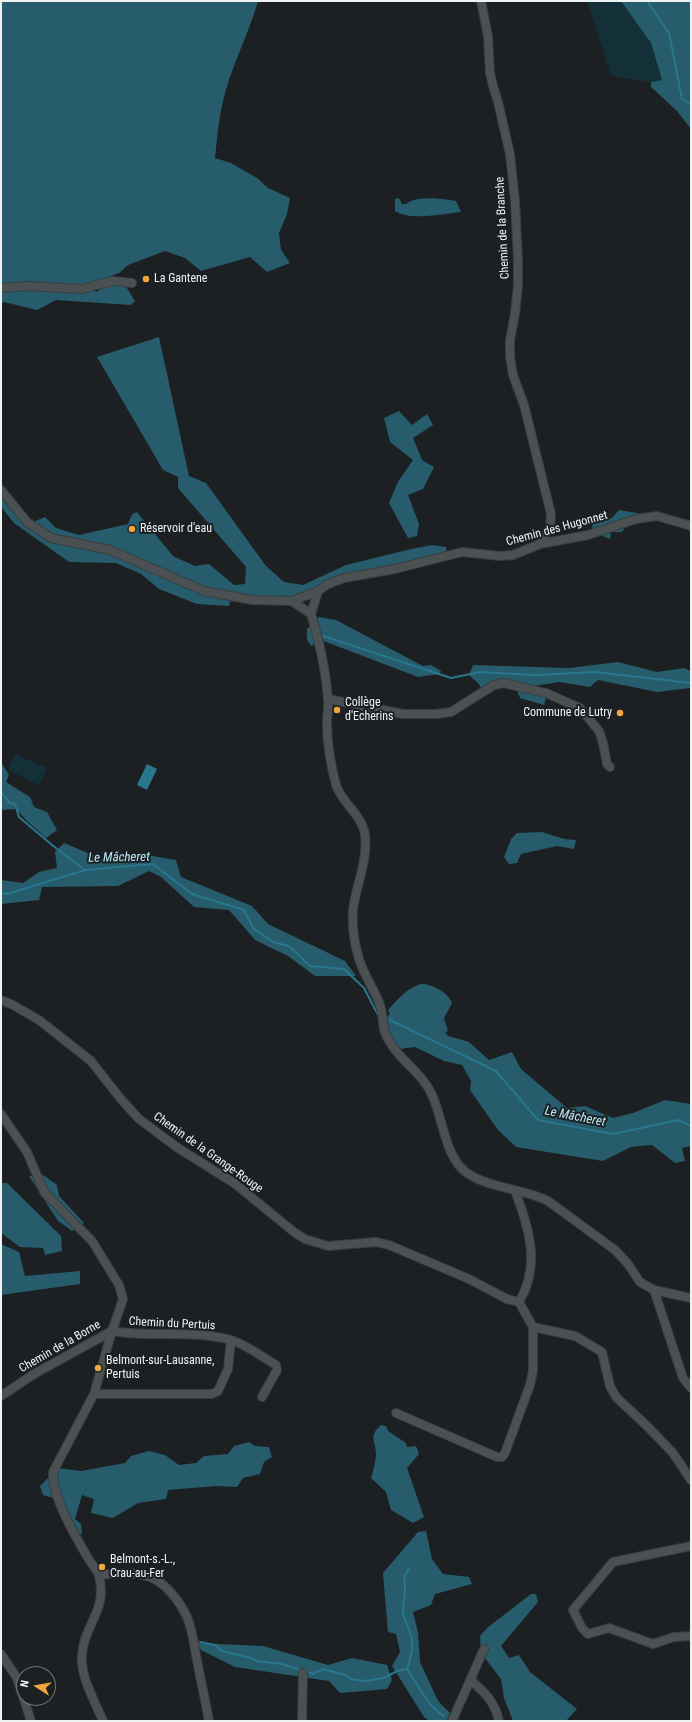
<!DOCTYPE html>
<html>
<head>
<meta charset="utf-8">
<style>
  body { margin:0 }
  #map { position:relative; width:692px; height:1722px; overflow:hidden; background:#1c2022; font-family:"Roboto Condensed",sans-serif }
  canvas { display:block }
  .frame { position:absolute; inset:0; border:2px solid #eff2f3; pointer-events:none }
  .north { position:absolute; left:16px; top:1666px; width:40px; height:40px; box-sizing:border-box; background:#1c2022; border:1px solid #707476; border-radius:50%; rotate:282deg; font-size:11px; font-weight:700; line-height:16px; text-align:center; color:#eff2f3 }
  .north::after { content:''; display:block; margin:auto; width:14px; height:18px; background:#f0a63f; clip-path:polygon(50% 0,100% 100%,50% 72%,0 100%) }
</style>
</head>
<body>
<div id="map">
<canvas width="692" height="1722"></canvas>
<div class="frame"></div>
<div class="north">N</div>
</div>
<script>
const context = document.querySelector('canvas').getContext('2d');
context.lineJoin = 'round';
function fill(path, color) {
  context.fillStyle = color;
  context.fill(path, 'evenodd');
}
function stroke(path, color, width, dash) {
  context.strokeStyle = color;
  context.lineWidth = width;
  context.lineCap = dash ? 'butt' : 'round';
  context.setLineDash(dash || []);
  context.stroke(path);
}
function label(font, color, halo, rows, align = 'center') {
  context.font = font + ' "Roboto Condensed",sans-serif';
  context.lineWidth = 4;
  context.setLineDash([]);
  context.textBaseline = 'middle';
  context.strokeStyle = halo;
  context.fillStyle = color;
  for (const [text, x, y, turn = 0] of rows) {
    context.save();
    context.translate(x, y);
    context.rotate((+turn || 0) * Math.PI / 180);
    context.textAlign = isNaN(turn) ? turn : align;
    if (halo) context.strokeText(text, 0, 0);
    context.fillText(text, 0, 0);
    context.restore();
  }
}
fill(new Path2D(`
  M587 1H621L651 43 662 81 651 82 611 76Z
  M15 754 47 768 39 785 8 770Z`), '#132f38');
fill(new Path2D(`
  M1 1H258C248 37 229 70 222 106 218 123 217 141 215 158L231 163 257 178 268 188 290 198 287 214 279 233 281 250 290 263 267 272 250 257 201 271 185 258 165 251 128 265 119 273 91 284 96 292C106 285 113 284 125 285L135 301 131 305 56 300 37 310 4 302 1 304Z
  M621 1H691V129L677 111 651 87V82L662 80 651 43Z
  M399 198 402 204H406C417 195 443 199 456 201L461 212C443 214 410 221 395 211V199Z
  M159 337 189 476 206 483 266 566 284 582 303 585 346 565 411 549 432 545 446 547 447 553 317 590 291 599H254L205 589 111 549 52 536 33 522 45 517 56 528 79 535 128 524 132 514 137 512 173 556 195 566 209 564 234 585 245 584 246 567 178 488V477L163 470 97 357Z
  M399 411 412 425 427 414 433 425 413 438 422 460 434 467 423 489 408 495 419 524 417 536 408 538 389 503 398 482 413 460 390 442 384 418Z
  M1 496 49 540 109 552 231 599 229 606 197 604 159 589 141 574 116 563 69 562 14 523 1 507Z
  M619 510 637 513 638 521 627 524 622 532H611L610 539 600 535 593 536 592 525 598 519 612 518Z
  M319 617 336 620 423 666 431 665 441 671 440 674 418 677 321 640 311 646 307 640V629Z
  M618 662 657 672 684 668 691 671V688L657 692 598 680 590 687 559 682 534 686 546 698 544 705 520 698 515 685 483 691 479 684 469 675 473 665 569 668Z
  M1 762 9 775 6 782 30 797 34 807 47 812 57 830 46 838 27 821 16 809 3 810 1 808Z
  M542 832 564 839 576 840 574 849 557 846 521 854 517 863 509 864 504 857 511 839 517 833Z
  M64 843 107 861 147 855 176 860 181 877 252 906 268 924 345 961 356 976H315L288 956 255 940 229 910 194 907 161 877 149 871 118 886 42 887 39 900 1 904V880L23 883 39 872 57 868 55 852Z
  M421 984C432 984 448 992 452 1003L444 1018 448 1031 445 1032 448 1036 469 1042 489 1060 512 1052 521 1069 567 1108 585 1106 613 1118 633 1113 665 1100 691 1104V1146L682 1148 685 1161 675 1163 652 1145 631 1147 603 1161 516 1147 498 1130 470 1090 471 1081 462 1065 444 1061 415 1047 399 1049 390 1038 384 1020 390 1014 388 1010C398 999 407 988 421 984Z
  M43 1175 57 1185 59 1196 84 1223 72 1231 58 1221 29 1176Z
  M1 1183H7L61 1236 62 1251 45 1255 43 1248 20 1247 1 1233Z
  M1 1244 19 1252 25 1276 80 1271V1284L1 1295Z
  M381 1425 386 1426 388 1431 406 1443 407 1447 416 1446 419 1454 407 1468 424 1517 413 1523 391 1510 386 1492 371 1478C373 1471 375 1464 376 1456 377 1442 367 1437 381 1425Z
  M249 1442 255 1446 269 1447 272 1457 264 1462 260 1474 243 1478 237 1487 216 1486 168 1490 166 1499 138 1503 113 1518 91 1513 94 1499 82 1495 75 1519 81 1524 82 1534 71 1533 54 1498 43 1495 40 1486 58 1468 81 1471 125 1463 131 1456 149 1451 165 1455 179 1465 196 1463 204 1456 228 1454 234 1446Z
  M426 1531 432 1559 443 1574 469 1577 472 1584 435 1594 431 1605 413 1612 418 1632 420 1662 438 1701 450 1713 446 1721H429L424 1717 392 1666 400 1652 396 1634 388 1632 383 1573 418 1532Z
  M531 1594H536L538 1602 501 1646 509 1658 519 1655 530 1672 577 1709 566 1721H513L504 1698 501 1679 481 1653 480 1636 487 1628Z
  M196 1643 263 1646 328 1665 352 1658 387 1665 392 1680 387 1689 340 1693 329 1681 235 1667 201 1650Z`), '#265c6c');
fill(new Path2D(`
  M147 764 157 769 147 790 137 785Z`), '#28778f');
stroke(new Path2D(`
  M647 1 669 33 682 99 691 105
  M323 636 451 678 480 672 535 675 595 672 691 683
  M1 792 10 803 15 804 19 817 52 845 85 870 153 864 192 894 244 910 253 928 273 942 289 946 310 966 344 969 364 988 378 1015
  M1 893 7 894 85 870
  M390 1020 496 1071 538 1120 613 1134 678 1120 691 1126
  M409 1568 404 1578C407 1590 403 1599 403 1611 403 1617 407 1624 409 1629 415 1645 412 1653 407 1669L429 1703C435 1708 437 1713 444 1716
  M200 1642 215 1645 222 1651 251 1658 257 1661 282 1664 313 1674 323 1669 345 1675 351 1679 365 1681 384 1678 397 1671 407 1669`), '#28778f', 2);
const minor = new Path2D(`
  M481 1 488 36 490 73 493 86 498 102 510 154 515 201 518 260V285L515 314 510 340V357L513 375 524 405 551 514 550 528 540 544
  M1 288 28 286 81 289 113 281 132 283
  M1 490 27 522 51 538 110 550 204 591 252 600 292 601 311 614C319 640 326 672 328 699 329 707 327 715 327 723 327 743 331 766 336 785 342 803 363 816 365 835 368 861 356 885 353 910 352 924 354 941 358 955 362 973 374 988 380 1005 385 1021 380 1028 391 1044 403 1063 423 1074 432 1095 443 1118 445 1158 467 1173 491 1189 523 1188 548 1201L615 1250 628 1264 640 1282 654 1290 691 1298
  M292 601 318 591 328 584 344 578 395 569 462 552 500 556 513 555 540 544 588 535 636 519 657 516 691 526
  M311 614 318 591
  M328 699 403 714H436L451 712 494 685 503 683 546 693 580 708 599 731 603 743 607 764 610 767
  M1 1000 13 1005 39 1020 91 1061 120 1098 139 1119 178 1148 234 1183 294 1232 305 1239 328 1246 376 1242 389 1245 469 1279 507 1299 519 1302
  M1 1114 27 1152 44 1192 92 1241 119 1285 123 1299 112 1331 94 1394 53 1472C52 1497 75 1536 88 1558 91 1564 98 1570 99 1576 108 1611 84 1624 82 1655 80 1677 95 1701 103 1721
  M654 1290 683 1378 691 1388
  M533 1327 575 1336 602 1352 610 1386 616 1397 647 1426 673 1453 691 1480
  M112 1331C150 1338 192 1329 231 1340 247 1345 262 1357 276 1365L277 1370 262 1397
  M94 1394H212L218 1391 228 1369 231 1340
  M1 1396 34 1374 112 1331
  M396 1413 497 1457H502L505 1453 530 1385 533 1371V1327L519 1302C541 1266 529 1227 515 1191
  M691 1546 613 1562 573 1610 582 1628 588 1634 609 1628 653 1644 674 1637 691 1636
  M99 1575C115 1573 135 1572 150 1577 166 1583 180 1602 187 1617 192 1629 194 1643 196 1655 200 1677 205 1699 209 1721
  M1 1654 17 1678 31 1721
  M470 1680C484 1691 495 1702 499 1721
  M302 1721 303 1673
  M452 1721 484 1649`);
stroke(minor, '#393d3e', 10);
stroke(minor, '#4b5052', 8);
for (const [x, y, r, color] of [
  [146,279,4,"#f0a63f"],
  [132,529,4,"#f0a63f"],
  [337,710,4,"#f0a63f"],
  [620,713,4,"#f0a63f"],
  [98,1368,4,"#f0a63f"],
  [102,1567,4,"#f0a63f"]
]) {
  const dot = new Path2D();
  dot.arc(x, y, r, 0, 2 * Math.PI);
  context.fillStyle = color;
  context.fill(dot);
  stroke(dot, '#1c2022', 1.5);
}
label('12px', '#eff2f3', '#1c2022', [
  ["Chemin de la Branche",503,228,-93],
  ["Chemin des Hugonnet",557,529,-15],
  ["Chemin de la Grange-Rouge",208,1153,35],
  ["Chemin du Pertuis",172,1324,3],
  ["Chemin de la Borne",60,1347,-30]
]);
label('12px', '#eff2f3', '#1c2022', [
  ["La Gantene",154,279],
  ["Réservoir d'eau",140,529],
  ["Collège",345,703],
  ["d'Echerins",345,717],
  ["Commune de Lutry",612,713,"right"],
  ["Belmont-sur-Lausanne,",106,1361],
  ["Pertuis",106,1375],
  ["Belmont-s.-L.,",110,1560],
  ["Crau-au-Fer",110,1574]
], 'left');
label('italic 13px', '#baeafa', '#1c2022', [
  ["Le Mâcheret",119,858,-1],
  ["Le Mâcheret",575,1117,11]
]);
</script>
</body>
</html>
